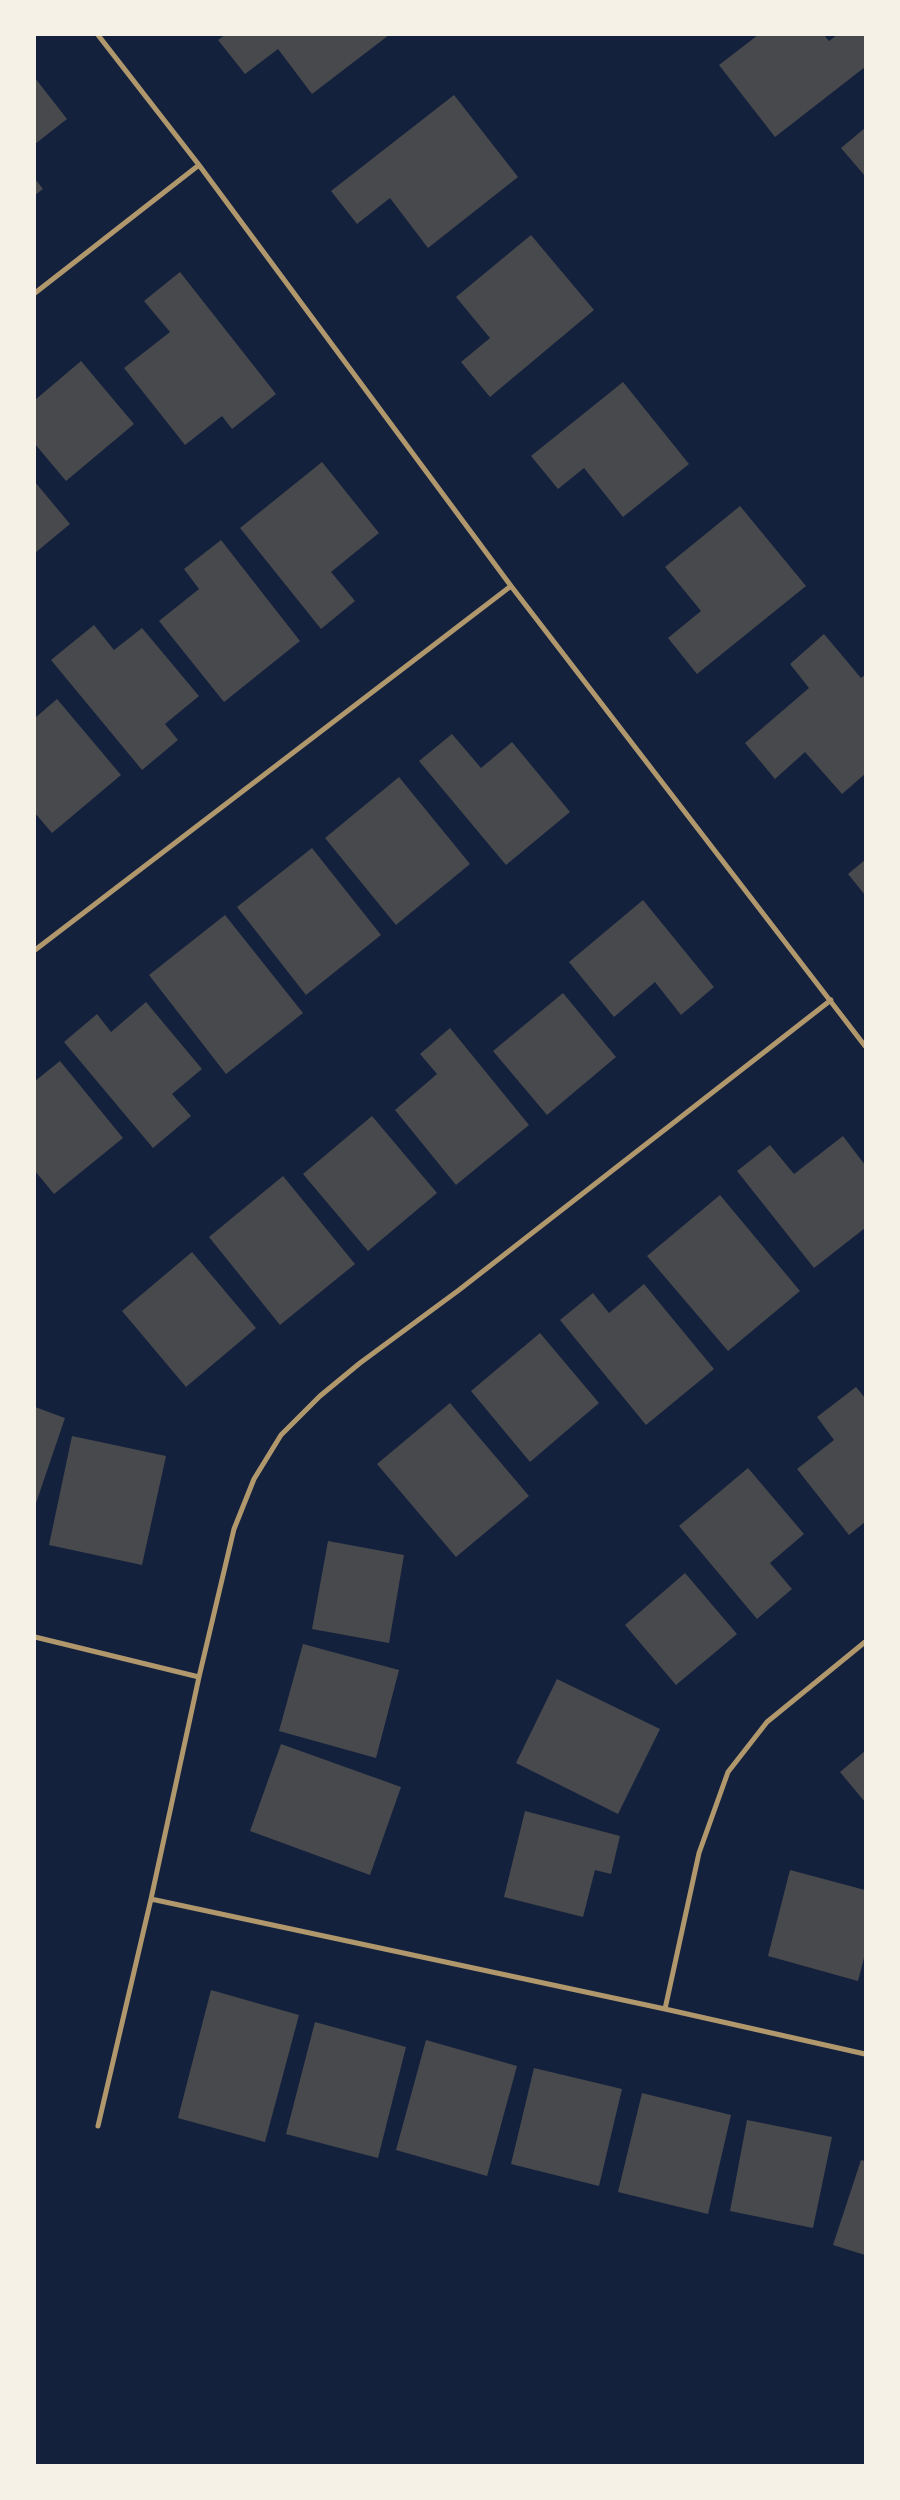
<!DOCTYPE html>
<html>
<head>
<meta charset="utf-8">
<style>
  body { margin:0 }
  #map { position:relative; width:900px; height:2500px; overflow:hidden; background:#14213d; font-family:Helvetica,sans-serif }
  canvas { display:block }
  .frame { position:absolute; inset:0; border:36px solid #f6f1e7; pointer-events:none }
</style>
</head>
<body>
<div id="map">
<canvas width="900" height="2500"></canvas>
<div class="frame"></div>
</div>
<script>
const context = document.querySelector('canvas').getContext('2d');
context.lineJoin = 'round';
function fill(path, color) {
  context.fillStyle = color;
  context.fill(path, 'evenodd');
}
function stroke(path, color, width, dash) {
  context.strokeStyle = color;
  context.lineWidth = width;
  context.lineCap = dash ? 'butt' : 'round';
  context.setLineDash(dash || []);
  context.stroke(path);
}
fill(new Path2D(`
  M225 35H389L312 94 278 49 245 74 218 40Z
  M758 35H824L829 41 837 35H865V67L775 137 719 65Z
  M35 78 67 119 35 144Z
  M454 95 518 177 428 248 390 198 357 224 331 191Z
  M865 128V176L841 148Z
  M35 179 43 189 35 195Z
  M531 235 594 310 490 397 461 362 490 338 456 297Z
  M180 272 276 394 232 429 222 416 185 445 124 368 170 332 144 301Z
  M81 361 134 424 66 481 35 444V400Z
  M623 382 689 464 623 517 584 468 558 489 531 456Z
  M322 462 379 533 331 572 355 601 321 629 240 528Z
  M35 482 70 524 35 553Z
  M740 506 806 586 697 674 668 638 701 611 665 567Z
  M221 540 300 641 224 702 159 621 199 589 184 569Z
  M94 625 114 650 142 628 199 696 165 724 178 740 142 770 51 660Z
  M824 634 861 678 865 675V774L842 794 805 752 775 779 745 743 809 688 790 664Z
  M57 699 121 775 52 833 35 813V718Z
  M452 734 481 768 512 742 570 812 506 865 419 761Z
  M399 777 470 864 396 925 325 838Z
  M312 848 381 935 306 995 237 907Z
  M865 860V895L848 874Z
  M643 900 714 987 681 1015 655 982 614 1017 569 962Z
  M225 915 303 1013 226 1074 149 975Z
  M563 993 616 1057 547 1115 493 1051Z
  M146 1002 202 1069 172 1094 191 1116 153 1148 64 1042 97 1014 111 1032Z
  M450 1028 529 1125 456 1185 395 1110 437 1074 420 1054Z
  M60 1061 123 1138 54 1194 35 1171V1081Z
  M372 1116 437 1193 368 1251 303 1174Z
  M843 1136 865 1165V1228L814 1268 737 1171 770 1145 794 1174Z
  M283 1176 355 1264 280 1325 209 1237Z
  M720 1195 800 1291 728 1351 647 1256Z
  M192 1252 256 1328 186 1387 122 1311Z
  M644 1284 714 1369 646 1425 560 1320 593 1293 609 1313Z
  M540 1333 599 1403 530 1462 471 1391Z
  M856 1387 865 1398V1522L849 1535 797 1469 834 1440 817 1417Z
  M450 1403 529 1496 456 1557 377 1464Z
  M35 1407 65 1418 35 1506Z
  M72 1436 166 1456 142 1565 49 1545Z
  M748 1468 804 1534 770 1563 792 1589 757 1619 679 1526Z
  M328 1541 404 1555 389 1643 312 1629Z
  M685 1573 737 1634 676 1685 625 1625Z
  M303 1644 399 1670 376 1758 279 1731Z
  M557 1679 660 1729 618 1814 516 1763Z
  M281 1744 401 1787 370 1875 250 1831Z
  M865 1751V1802L840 1772Z
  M525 1811 620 1836 611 1874 595 1870 583 1917 504 1897Z
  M790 1870 865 1890V1954L858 1981 768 1956Z
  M211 1990 299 2015 265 2142 178 2118Z
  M315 2022 406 2047 378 2158 286 2134Z
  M426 2040 517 2066 487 2176 396 2150Z
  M534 2068 622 2089 599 2186 511 2164Z
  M642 2093 731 2115 708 2214 618 2192Z
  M747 2120 832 2137 813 2228 730 2211Z
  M861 2160 865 2161V2255L833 2245Z`), '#48494c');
stroke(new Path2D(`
  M98 35 199 165 511 586 865 1046
  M35 293 199 165
  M35 950 511 586
  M35 1637 199 1677
  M151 1899 665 2009 865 2054
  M665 2009 699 1853 728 1772 767 1722 865 1642
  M98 2126 151 1899 199 1677 234 1529 254 1479 281 1435 320 1396 360 1363 459 1290 831 1000`), '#b1986c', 5);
</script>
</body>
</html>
